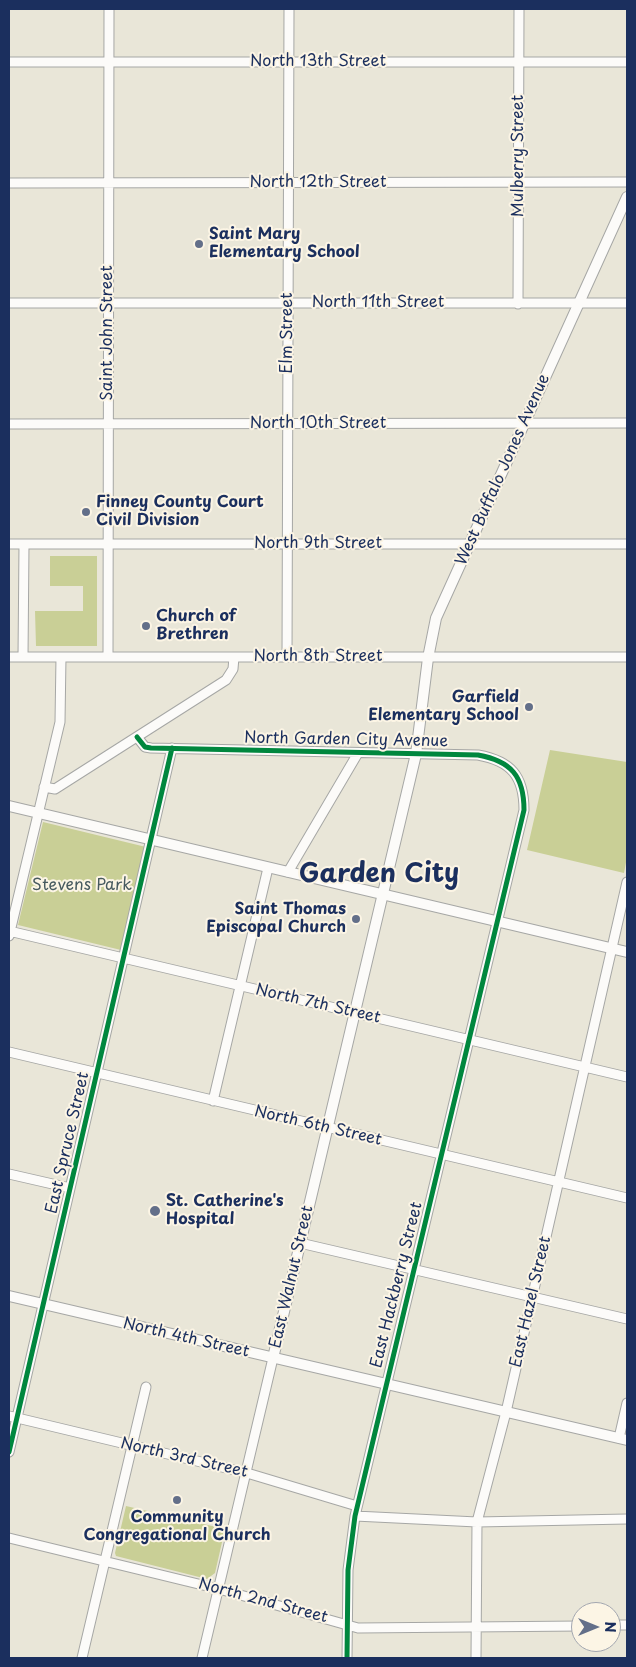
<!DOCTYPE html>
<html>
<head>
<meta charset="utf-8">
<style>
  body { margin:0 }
  #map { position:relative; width:636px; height:1667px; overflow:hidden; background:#e9e6d8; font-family:"Playpen Sans",sans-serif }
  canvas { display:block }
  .frame { position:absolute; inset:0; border:10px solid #1b2f5e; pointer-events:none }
  .north { position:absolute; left:571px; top:1602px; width:50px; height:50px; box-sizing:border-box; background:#fcf5e5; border:1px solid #a2a6af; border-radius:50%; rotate:90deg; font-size:14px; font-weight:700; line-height:20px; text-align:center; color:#1b2f5e }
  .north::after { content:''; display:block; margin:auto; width:18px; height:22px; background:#636f89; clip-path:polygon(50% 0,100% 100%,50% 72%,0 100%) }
</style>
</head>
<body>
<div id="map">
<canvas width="636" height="1667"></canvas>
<div class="frame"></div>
<div class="north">N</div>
</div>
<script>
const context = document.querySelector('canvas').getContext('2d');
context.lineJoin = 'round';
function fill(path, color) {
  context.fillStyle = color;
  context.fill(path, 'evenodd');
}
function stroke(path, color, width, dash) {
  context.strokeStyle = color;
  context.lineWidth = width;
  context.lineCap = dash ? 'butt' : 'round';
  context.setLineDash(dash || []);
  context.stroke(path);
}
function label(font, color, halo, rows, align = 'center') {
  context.font = font + ' "Playpen Sans",sans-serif';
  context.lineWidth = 4;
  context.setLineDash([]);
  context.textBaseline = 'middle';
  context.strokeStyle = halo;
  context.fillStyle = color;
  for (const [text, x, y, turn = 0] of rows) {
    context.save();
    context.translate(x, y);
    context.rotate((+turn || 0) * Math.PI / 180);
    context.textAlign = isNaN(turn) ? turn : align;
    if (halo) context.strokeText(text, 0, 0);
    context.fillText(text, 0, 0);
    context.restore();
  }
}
fill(new Path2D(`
  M50 556H97V646H36L35 611H83V586H50Z
  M550 750 627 762V857L624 873 527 850Z
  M43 822 146 847 121 950 18 925Z
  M126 1506 225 1529 215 1573 207 1579 116 1556 115 1553Z`), '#c9cf96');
const minor = new Path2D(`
  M9 62H627
  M9 183 627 182
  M9 303H627
  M518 304 519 9
  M9 424 627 423
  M9 544H627
  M9 657H627
  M23 657 24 545
  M108 657 109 9
  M287 657 289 9
  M137 737 145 747 151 748 478 755C511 761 524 776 524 810L355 1516 348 1570 347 1658
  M44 787 55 789 226 680 233 669 234 657
  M288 872 358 753
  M9 931 627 1077
  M9 936 60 722 61 657
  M9 1052 627 1198
  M213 1101 268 868
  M9 1174 70 1188
  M300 1243 627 1319
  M9 1416 247 1473 357 1506
  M619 1438 627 1403
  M9 1452 172 748
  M355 1516 477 1522 627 1519
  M9 1538 219 1589 358 1628 581 1626
  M611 1625H627
  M82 1658 146 1387
  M202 1658 273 1358
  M476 1658 477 1522 506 1412 627 882`);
const major = new Path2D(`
  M9 806 627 952
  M9 1296 627 1440
  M273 1358 416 754 428 658 436 618 627 197`);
stroke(minor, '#a6a7a5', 11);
stroke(major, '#a6a7a5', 12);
stroke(minor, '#fcfbf9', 9);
stroke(major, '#fcfbf9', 10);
stroke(new Path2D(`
  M137 737 145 747 151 748 478 755C511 761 524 776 524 810L355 1516 348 1570 347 1658
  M9 1452 172 748`), '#00873e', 5);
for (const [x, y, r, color] of [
  [199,244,5,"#636f89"],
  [86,512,5,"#636f89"],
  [146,626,5,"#636f89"],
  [529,707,5,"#636f89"],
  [356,919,5,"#636f89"],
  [155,1211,6,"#636f89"],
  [177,1500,5,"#636f89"]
]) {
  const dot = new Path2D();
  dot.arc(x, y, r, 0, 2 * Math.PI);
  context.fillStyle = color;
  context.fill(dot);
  stroke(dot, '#fcf5e5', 2);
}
label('16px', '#1b2f5e', '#fcf5e5', [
  ["North 13th Street",318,62],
  ["Mulberry Street",519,156,-90],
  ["North 12th Street",318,183],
  ["North 11th Street",378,303],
  ["Saint John Street",108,333,-90],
  ["Elm Street",288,333,-90],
  ["North 10th Street",318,424],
  ["West Buffalo Jones Avenue",503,470,-66],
  ["North 9th Street",318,544],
  ["North 8th Street",318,657],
  ["North Garden City Avenue",346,740,1],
  ["North 7th Street",318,1004,13],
  ["North 6th Street",318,1126,13],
  ["East Spruce Street",68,1143,-77],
  ["East Walnut Street",292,1277,-77],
  ["East Hackberry Street",397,1285,-76],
  ["East Hazel Street",531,1302,-77],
  ["North 4th Street",186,1338,13],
  ["North 3rd Street",184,1458,13],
  ["North 2nd Street",263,1601,15]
]);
label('bold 16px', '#1b2f5e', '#fcf5e5', [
  ["Saint Mary",209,235],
  ["Elementary School",209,253],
  ["Finney County Court",96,503],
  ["Civil Division",96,521],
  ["Church of",156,617],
  ["Brethren",156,635],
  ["Garfield",519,698,"right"],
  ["Elementary School",519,716,"right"],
  ["Saint Thomas",346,910,"right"],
  ["Episcopal Church",346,928,"right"],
  ["St. Catherine's",166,1202],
  ["Hospital",166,1220],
  ["Community",177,1518,"center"],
  ["Congregational Church",177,1536,"center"]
], 'left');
label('16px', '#475a5f', '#fcf5e5', [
  ["Stevens Park",82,886]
]);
label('bold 26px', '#1b2f5e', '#fcf5e5', [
  ["Garden City",379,875]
]);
</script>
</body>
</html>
